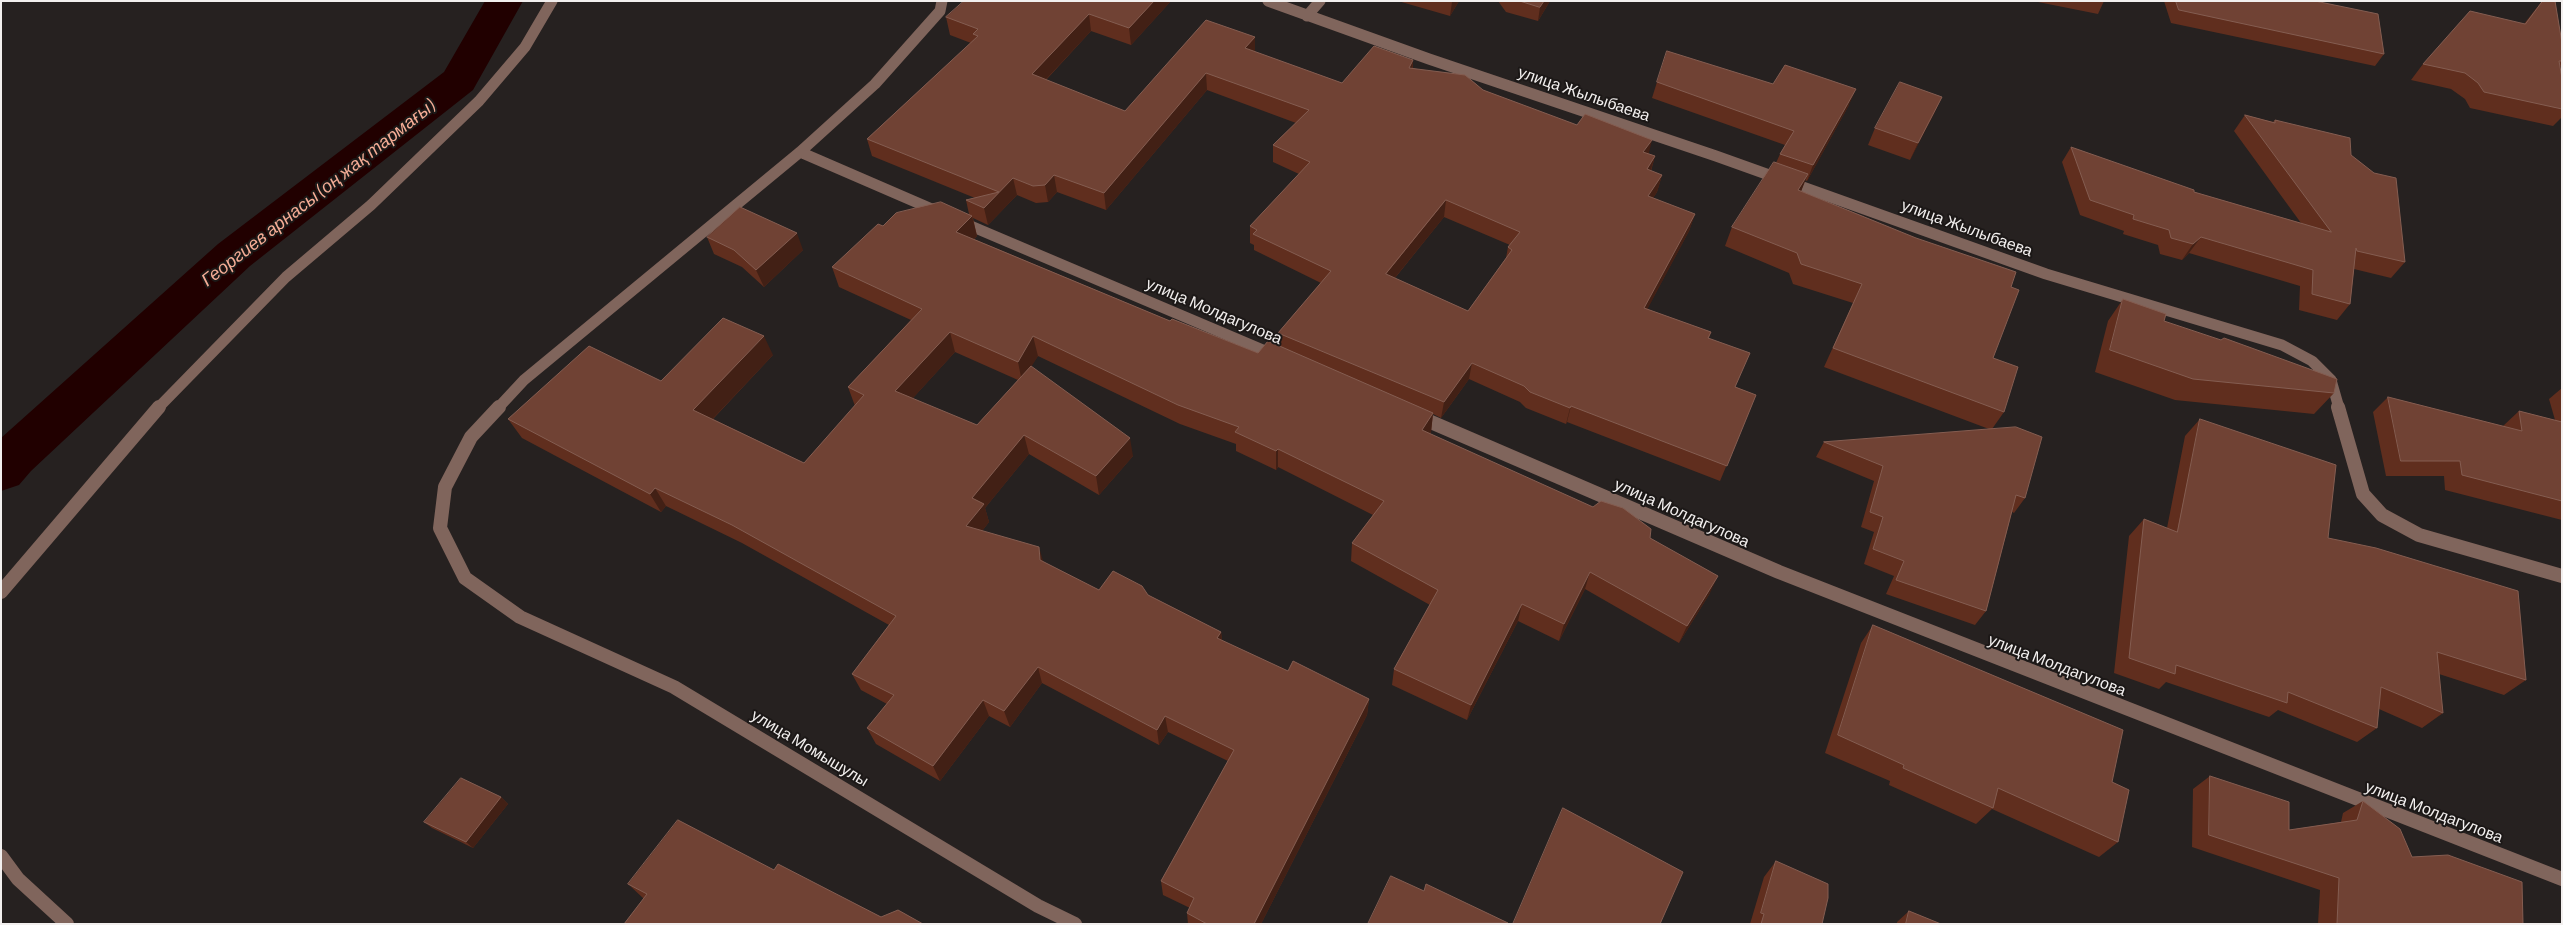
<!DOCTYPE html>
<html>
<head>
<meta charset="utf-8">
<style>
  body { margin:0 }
  #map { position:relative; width:2563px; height:925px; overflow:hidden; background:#262120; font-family:Barlow,sans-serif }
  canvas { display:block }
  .frame { position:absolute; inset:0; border:2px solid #f2efee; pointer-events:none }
</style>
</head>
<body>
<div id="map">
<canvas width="2563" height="925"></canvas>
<div class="frame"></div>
</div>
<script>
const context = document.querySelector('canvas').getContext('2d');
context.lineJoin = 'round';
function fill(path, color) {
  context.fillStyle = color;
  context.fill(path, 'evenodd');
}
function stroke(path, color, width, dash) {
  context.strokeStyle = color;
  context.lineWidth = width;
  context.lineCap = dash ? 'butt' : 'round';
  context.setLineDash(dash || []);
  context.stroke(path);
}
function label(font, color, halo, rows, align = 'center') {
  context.font = font + ' Barlow,sans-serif';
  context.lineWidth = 4;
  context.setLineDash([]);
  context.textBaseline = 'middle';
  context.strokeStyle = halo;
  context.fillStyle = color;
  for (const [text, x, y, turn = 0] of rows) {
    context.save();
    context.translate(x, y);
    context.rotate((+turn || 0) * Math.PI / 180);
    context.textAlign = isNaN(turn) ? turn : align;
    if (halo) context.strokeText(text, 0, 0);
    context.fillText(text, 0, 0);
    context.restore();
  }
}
fill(new Path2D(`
  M485 1H523L473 90 250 266 31 471 19 485 1 491V438L218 244 444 72Z`), '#210000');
stroke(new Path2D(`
  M1268 1 1429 59 1716 156 2046 274 2282 345 2312 361 2331 380 2339 408
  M1307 16 1320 1
  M800 152 941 213
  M959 221 1277 356
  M158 408 286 277 371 205 479 101 525 47 552 1
  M498 408 524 380 800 152 875 84 940 11 942 1`), '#80655c', 11);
stroke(new Path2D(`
  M499 407 471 437 445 487 440 528 465 578 520 617 674 687 1038 906 1075 924
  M2338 407 2363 494 2382 515 2419 535 2562 576
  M1417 416 1779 572 2562 879
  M1 592 159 407
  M1 856 18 879 67 924`), '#80655c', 14);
fill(new Path2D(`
  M1171 1 1131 45 1091 31 1046 80 1125 111 1255 37V52L1342 83 1413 60V68L1483 90 1655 156 1651 171 1662 175 1657 192 1653 198 1695 214 1689 231 1647 309 1711 332 1709 338 1736 387 1756 395 1720 481 1567 422 1566 424 1526 408 1520 402 1469 379 1441 418 1433 414 1431 432 1430 434 1650 538 1710 593 1679 643 1585 589 1559 641 1518 621 1467 720 1392 685 1394 669 1430 605 1351 561 1352 543 1373 515 1278 467 1276 470 1236 451V444L1180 424 1038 356 1031 366 1133 456 1099 495 1029 454 985 508 989 522 982 531 1099 590 1148 595 1221 632 1222 641 1288 671 1369 699 1367 715 1261 924H1188L1187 913 1190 908 1163 895 1161 881 1228 761 1168 732 1159 745 1042 683 1010 727 989 716 940 781 876 744 867 728 887 704 861 690 852 674 889 625 742 543 666 506 661 512 522 438 508 419 661 381 773 355 713 419 804 463 855 406 848 387 911 320 839 287 832 267 883 226 969 214 966 200 975 198 872 156 867 139 971 43 950 35 946 17ZM1207 90 1296 123 1273 145V162L1299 174 1250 226V243L1254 245V250L1321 283 1278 333V346L1258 353 1170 321 974 239 977 236 973 218 988 225 1017 195 1036 203 1048 202 1057 192 1106 210ZM1444 217 1510 245 1508 247 1506 258 1468 311 1395 278ZM955 352 1018 380 977 425 912 399Z
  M1398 1H1459L1450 16Z
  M1498 1H1550L1538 21 1506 12Z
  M2033 1H2104L2098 14Z
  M2164 1H2315L2384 54 2375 66 2171 23Z
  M2542 1H2555L2562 43V65L2560 67 2562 78V117L2553 126 2470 108 2465 99 2451 89 2411 80 2423 64 2524 24Z
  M1657 82 1773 84 1849 105 1807 181 1805 180 1801 191 2011 287 1993 358 2004 412 1992 429 2025 498 2014 513 2012 512 1986 611 1975 625 1886 594 1894 576 1864 564 1874 532 1861 527 1874 481 1816 457 1824 442 1989 429 1824 367 1853 303 1793 284 1789 273 1725 246 1732 227 1776 163 1780 154 1785 145 1652 98Z
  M1942 97 1910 160 1868 145 1875 128Z
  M2245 115 2273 122 2275 120 2351 155 2405 262 2391 278 2354 269 2350 304 2337 320 2299 310 2300 286 2189 253 2182 260 2160 254 2158 245 2123 234 2124 231 2080 215 2062 162 2071 147 2194 192 2301 223 2234 131Z
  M707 237 803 250 764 287 742 267 714 254Z
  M2123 299 2164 321 2334 393 2314 414 2175 400 2095 372 2108 321Z
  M2562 388V520L2445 490 2444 476H2386L2373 412 2388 397 2503 426 2519 411 2555 420 2549 399Z
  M2200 419 2328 538 2526 680 2504 695 2439 674 2443 713 2422 728 2379 709 2377 728 2357 742 2278 710 2269 717 2166 682 2159 689 2114 673 2129 536 2144 519 2167 528 2185 436Z
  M1873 625 2112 782 2118 842 2099 857 1992 809 1976 824 1889 785 1890 781 1825 753 1861 643Z
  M2210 776 2289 830 2341 822 2343 813 2363 801 2412 857 2523 924H2318L2320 890 2192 847 2193 789Z
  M501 797 508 804 473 848 432 828 424 822Z
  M1776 861 1822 924H1750L1764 877Z
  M774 870 881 917 643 898 628 884Z
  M1909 911 1941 924H1897V922Z`), '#602e1e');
fill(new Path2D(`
  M1154 1H1171L1131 45 1129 28Z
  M1452 1H1459L1450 16 1452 2Z
  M1544 1H1550L1538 21 1540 7Z
  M1089 14 1091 31 1035 91 1032 74Z
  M1255 37V54L1245 48Z
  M1413 60 1412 78 1409 68Z
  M1206 73 1207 90 1106 210 1104 193Z
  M1856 89 1849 105 1807 181 1813 165Z
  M1942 97 1934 114 1910 160 1918 143Z
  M1652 140 1648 157 1643 152Z
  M1655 156 1650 173 1647 169Z
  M1808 174 1800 194 1798 190Z
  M1054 175 1057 192 1048 202 1045 185Z
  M1662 175 1657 192 1644 213 1648 196Z
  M1013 178 1017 195 988 225 984 208Z
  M1446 200 1444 217 1385 290 1386 274Z
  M1695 214 1689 231 1639 325 1644 308Z
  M972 216 977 236 961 252 956 232Z
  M797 233 803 250 764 287 756 270Z
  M2201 237 2189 253 2182 260 2193 244Z
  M950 332 955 352 902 410 895 391Z
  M764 336 773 355 703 429 693 410Z
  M1033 336 1038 356 1022 382 1018 362Z
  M1472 363 1469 379 1441 418 1444 402Z
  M1571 406 1567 422 1566 424 1570 408Z
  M1433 413 1431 432 1419 448 1422 430Z
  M1024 435 1029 454 985 508 989 522 972 544 966 526 972 498Z
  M1130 438 1133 456 1099 495 1096 476Z
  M1278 449V467L1276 470V451Z
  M655 488 666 506 661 512 650 494Z
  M1039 547 1044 564 1040 560Z
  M1590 572 1585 589 1559 641 1564 624Z
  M1718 576 1710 593 1679 643 1687 626Z
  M1522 604 1518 621 1467 720 1471 705Z
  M1221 632 1223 648 1217 638Z
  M1038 667 1042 683 1010 727 1004 711Z
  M1369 699 1367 715 1261 924H1254Z
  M983 700 989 716 940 781 933 766Z
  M1165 716 1168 732 1159 745 1157 730Z
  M501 797 508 804 473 848 466 842Z`), '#422015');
const building = new Path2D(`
  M964 1H1154L1129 28 1089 14 1032 74 1125 111 1206 20 1255 37 1245 48 1342 83 1374 46 1413 60 1409 68 1465 75 1483 90 1577 125 1585 114 1652 140 1643 152 1655 156 1647 169 1662 175 1648 196 1695 214 1644 308 1711 332 1708 338 1750 353 1735 387 1756 395 1727 466 1571 406 1570 408 1530 392 1524 386 1472 363 1444 402 1278 333 1331 271 1253 234 1257 230 1250 226 1310 162 1273 145 1309 110 1206 73 1104 193 1054 175 1045 185 1033 186 1013 178 984 208 966 200 999 192 867 139 978 36 973 34 978 29 946 17ZM1446 200 1520 232 1508 247 1512 250 1468 311 1386 274Z
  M1520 1H1544L1540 7Z
  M2176 1H2315L2378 14 2384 54 2179 10Z
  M2543 1H2555L2562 43V61H2559L2562 78V109L2484 92 2478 83 2465 73 2423 64 2470 11 2525 24Z
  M1667 51 1773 84 1785 65 1856 89 1813 165 1780 154 1794 131 1657 82Z
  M1900 82 1942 97 1918 143 1875 128Z
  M2245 115 2275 123V120L2350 138 2351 155 2374 173 2396 178 2405 262 2357 251 2356 248 2350 304 2312 294 2313 270 2201 237 2193 244 2171 238 2169 230 2133 219 2134 215 2090 200 2071 147 2194 190V192L2331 232Z
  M1774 162 1808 174 1798 190 1916 238 2016 272 2011 287 2019 290 1993 358 2018 367 2004 412 1833 348 1862 284 1801 264 1797 253 1732 227Z
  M941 202 972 216 956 232 1170 321 1172 319 1258 353 1268 341 1433 413 1422 430 1593 507 1601 501 1623 508 1651 529 1650 538 1718 576 1687 626 1590 572 1564 624 1522 604 1471 705 1394 669 1438 590 1352 543 1384 501 1278 449 1276 451 1235 432 1239 427 1178 405 1033 336 1018 362 950 332 895 391 977 425 1031 366 1130 438 1096 476 1024 435 972 498 984 504 966 526 1039 547 1040 560 1099 590 1113 571 1142 586 1148 595 1221 632 1217 638 1288 671 1293 661 1369 699 1254 924H1207L1187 913 1194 898 1161 881 1234 750 1165 716 1157 730 1038 667 1004 711 983 700 933 766 867 728 894 695 852 674 896 616 732 525 655 488 650 494 508 419 589 346 661 381 723 318 764 336 693 410 804 463 864 395 848 387 922 309 832 267 878 224 883 226 896 213Z
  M740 207 797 233 756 270 734 250 707 237Z
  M2123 299 2166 314 2164 321 2221 340 2224 338 2337 379 2334 393 2193 379 2110 350Z
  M2388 397 2522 431 2519 411 2562 422V501L2462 475 2460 461H2401Z
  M2200 419 2336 465 2328 538 2376 548 2518 591 2526 680 2437 652 2443 713 2381 687 2377 728 2288 692 2287 703 2176 665 2175 674 2129 658 2144 519 2177 532Z
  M2016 427 2042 437 2025 498 2016 495 1986 611 1896 580 1904 561 1873 549 1883 517 1870 512 1883 466 1824 442Z
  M1873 625 2123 730 2112 782 2129 790 2118 842 1998 788 1993 808 1903 768 1904 765 1838 735Z
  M2210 776 2289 802V830L2357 820 2363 801 2400 829 2412 857 2448 855 2522 882 2523 924H2337L2339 878 2209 835Z
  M461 778 501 797 466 842 424 822Z
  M1563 808 1683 872 1660 924H1513Z
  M678 820 774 870 778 864 881 917 898 910 923 924H624L647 894 628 884Z
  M1776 861 1828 884V898L1822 924H1761L1764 914 1761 913Z
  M1391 876 1424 891 1426 884 1508 923 1368 924Z
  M1909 911 1941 924H1906Z`);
fill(building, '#704234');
stroke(building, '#845d51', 1);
label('16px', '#f2efee', '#1c1817', [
  ["улица Жылыбаева",1584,94,19],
  ["улица Жылыбаева",1967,228,20],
  ["улица Молдагулова",1214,311,23],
  ["улица Молдагулова",1682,513,24],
  ["улица Молдагулова",2057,665,21],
  ["улица Момышулы",810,748,31],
  ["улица Молдагулова",2434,812,21]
]);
label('italic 18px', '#f5ad96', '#1c1817', [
  ["Георгиев арнасы (оң жақ тармағы)",318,193,-38]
]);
</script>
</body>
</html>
